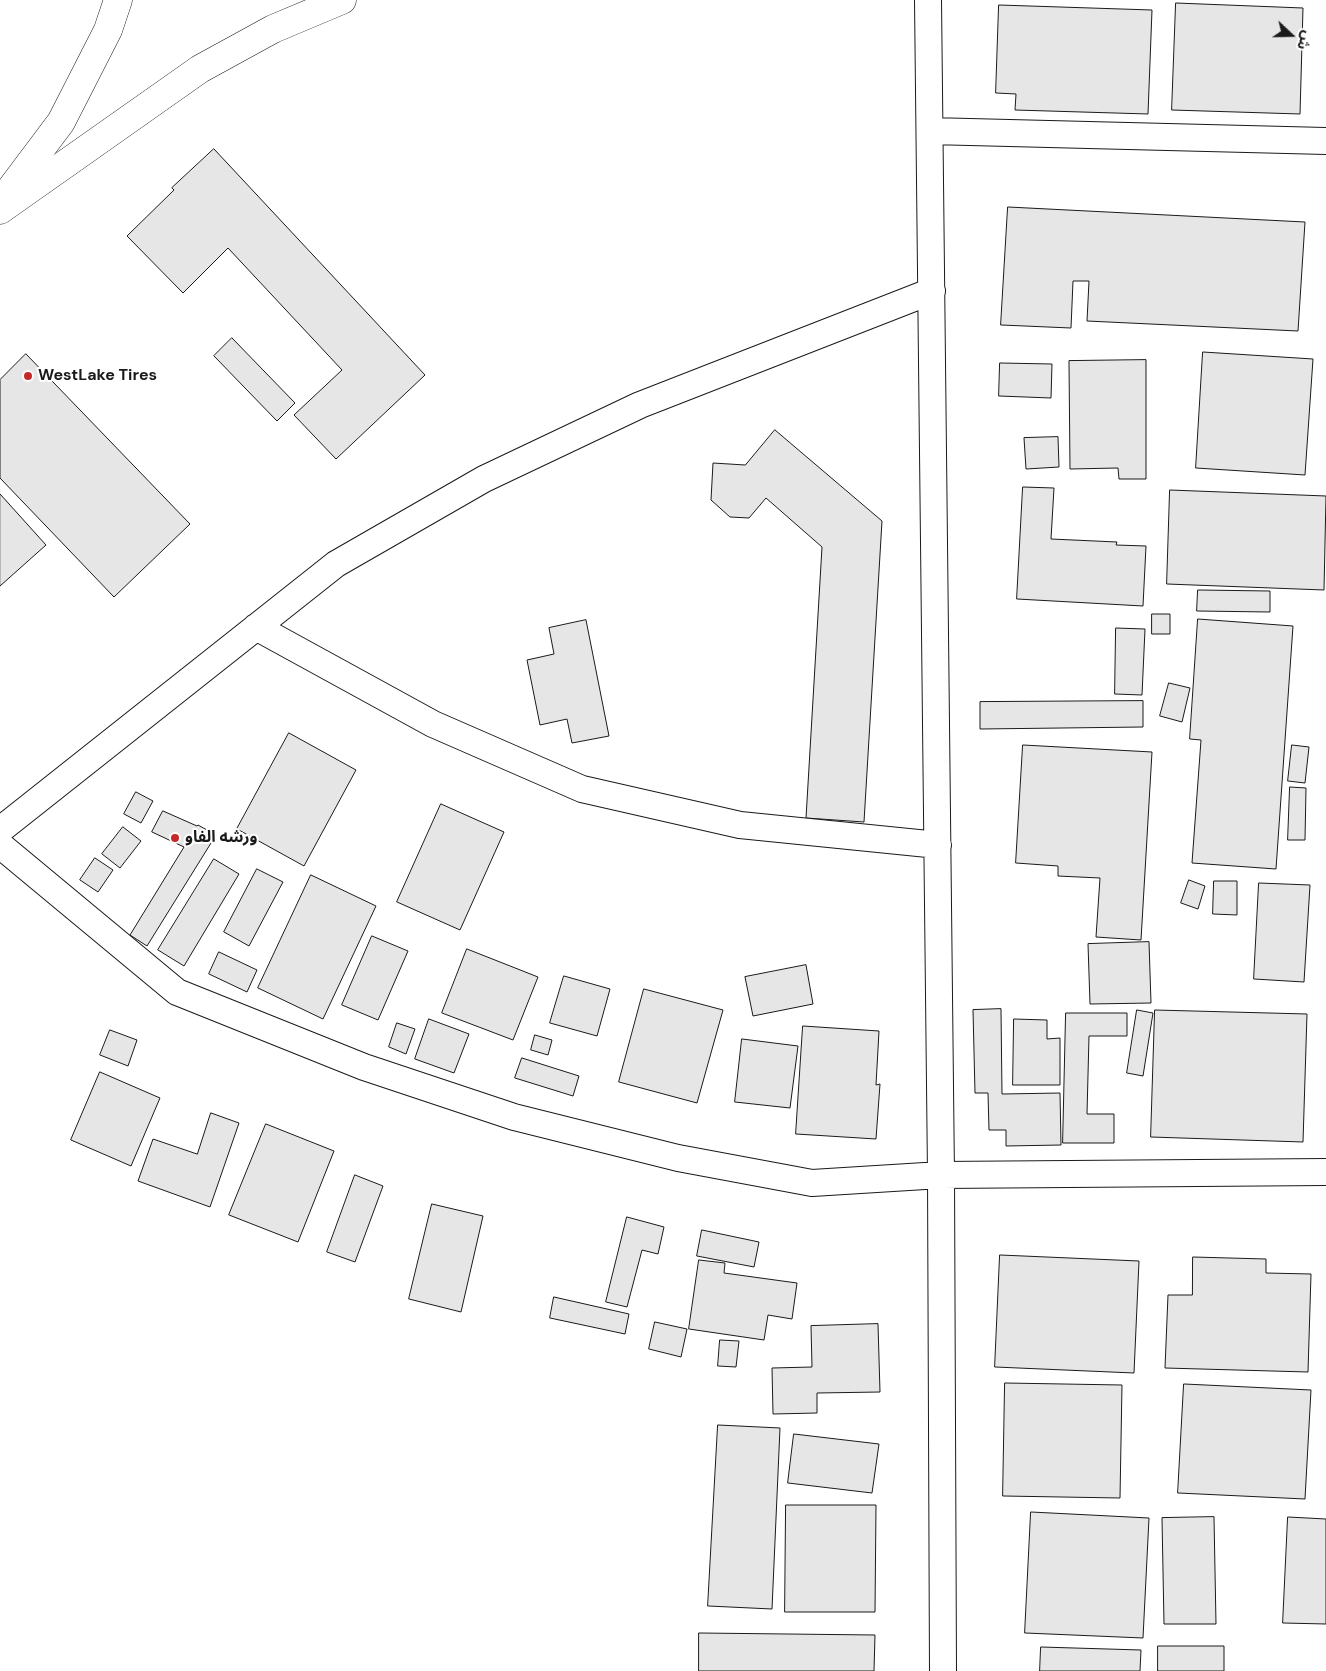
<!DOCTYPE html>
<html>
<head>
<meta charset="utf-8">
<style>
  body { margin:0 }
  #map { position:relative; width:1326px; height:1671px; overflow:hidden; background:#fff; font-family:"DM Sans","Noto Sans Arabic",sans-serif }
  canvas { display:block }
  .north { position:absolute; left:1266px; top:10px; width:50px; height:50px; -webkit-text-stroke:4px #fff; paint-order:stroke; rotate:111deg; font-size:14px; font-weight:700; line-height:20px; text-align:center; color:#1a1a1a }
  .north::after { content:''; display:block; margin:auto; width:18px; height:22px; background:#1a1a1a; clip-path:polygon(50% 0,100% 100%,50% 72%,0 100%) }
</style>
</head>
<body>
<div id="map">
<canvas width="1326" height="1671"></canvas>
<div class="north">ش</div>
</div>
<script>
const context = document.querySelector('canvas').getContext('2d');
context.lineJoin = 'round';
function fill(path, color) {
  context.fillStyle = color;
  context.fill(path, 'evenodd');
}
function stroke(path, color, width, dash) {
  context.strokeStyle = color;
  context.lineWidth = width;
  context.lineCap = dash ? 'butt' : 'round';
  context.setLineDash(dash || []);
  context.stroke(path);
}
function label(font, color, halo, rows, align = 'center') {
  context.font = font + ' "DM Sans","Noto Sans Arabic",sans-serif';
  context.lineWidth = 4;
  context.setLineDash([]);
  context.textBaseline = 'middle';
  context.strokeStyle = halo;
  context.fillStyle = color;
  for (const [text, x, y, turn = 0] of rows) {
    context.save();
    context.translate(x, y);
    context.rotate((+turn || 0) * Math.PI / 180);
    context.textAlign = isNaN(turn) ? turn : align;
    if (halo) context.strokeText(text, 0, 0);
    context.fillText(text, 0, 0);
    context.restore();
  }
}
const building = new Path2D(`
  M1176 3 1303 8 1300 114 1172 110Z
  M999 5 1152 10 1148 114 1015 110 1016 94 996 93Z
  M214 149 425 375 336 459 294 415 342 370 228 248 183 293 127 236 174 190 172 188Z
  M1008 207 1305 222 1298 331 1087 321 1089 281H1073L1071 328 1001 325Z
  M232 338 295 403 277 421 214 356Z
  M1203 352 1313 359 1305 475 1196 468Z
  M26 354 190 524 114 597 0 478V380Z
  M1146 360V479H1119L1118 468 1070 469 1069 361Z
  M1000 363 1052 364 1051 398 999 396Z
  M775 430 882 521 864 822 806 818 822 547 766 498 749 518 730 517 711 500 713 463 745 465Z
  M1058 437 1059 467 1026 469 1024 438Z
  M1023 487 1054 488 1051 539 1117 542 1116 545 1146 546 1143 606 1017 599Z
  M1170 490 1326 496 1324 590 1167 584Z
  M0 494 46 545 0 586Z
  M1198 590 1270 591V612L1197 611Z
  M1152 614H1170V634H1152Z
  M1198 619 1293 626 1276 869 1192 863 1201 740 1190 739Z
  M586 620 609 736 572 743 567 719 540 725 527 660 554 654 549 628Z
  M1116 628 1145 629 1142 695 1115 694Z
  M1169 683 1190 688 1182 722 1160 716Z
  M1143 701V727L980 729V702Z
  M289 733 356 770 304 866 237 829Z
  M1023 745 1152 752 1141 940 1096 937 1100 878 1058 876V866L1016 863Z
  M1292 745 1309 747 1305 783 1288 781Z
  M1290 787 1306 788 1305 840H1288Z
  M136 792 153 801 141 823 124 814Z
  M441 804 504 832 460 930 397 902Z
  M163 811 197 826 198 825 216 835 147 946 130 935 184 847 152 832Z
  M123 827 141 841 120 868 102 854Z
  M95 858 113 870 98 892 80 880Z
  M214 859 239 874 184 966 158 950Z
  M257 869 283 882 249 946 224 932Z
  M311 875 376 906 323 1019 258 988Z
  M1189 880 1205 886 1198 909 1181 903Z
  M1214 881H1237V915L1213 914Z
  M1259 883 1310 885 1304 982 1254 979Z
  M372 936 408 951 378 1020 342 1005Z
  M1149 942 1151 1003 1090 1004 1088 944Z
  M467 949 538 977 513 1040 442 1013Z
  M219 952 257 970 247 992 209 974Z
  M806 965 813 1004 753 1016 745 977Z
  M564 976 610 989 597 1036 550 1023Z
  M644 989 723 1010 697 1103 619 1082Z
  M1001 1009 1002 1094 1060 1093 1061 1145 1006 1146V1130H989L988 1093H975L973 1010Z
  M1137 1010 1153 1013 1143 1076 1127 1073Z
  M1155 1010 1307 1014 1303 1142 1151 1137Z
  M1066 1013H1127V1036H1089L1087 1114H1114V1143H1063Z
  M429 1019 469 1034 454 1073 415 1059Z
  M1014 1019 1047 1020V1039L1060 1038V1085H1013Z
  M397 1023 415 1029 406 1054 389 1047Z
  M803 1026 879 1031 876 1085 880 1084 876 1139 796 1134Z
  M110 1030 137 1040 128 1066 100 1055Z
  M535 1035 552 1040 548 1055 531 1050Z
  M742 1039 798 1046 790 1108 735 1102Z
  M522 1058 579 1076 573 1096 515 1078Z
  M100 1072 160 1098 131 1166 71 1140Z
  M211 1113 239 1123 210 1207 138 1181 153 1139 197 1154Z
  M266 1124 334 1151 298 1242 229 1215Z
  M355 1175 383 1186 355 1262 327 1252Z
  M432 1204 483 1216 461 1312 409 1299Z
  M627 1217 664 1227 658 1254 642 1250 627 1307 606 1302Z
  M702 1230 759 1242 754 1267 697 1256Z
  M1000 1255 1139 1261 1134 1373 995 1367Z
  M1193 1257 1266 1259V1273L1311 1274 1308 1372 1165 1368 1168 1295H1192Z
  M699 1260 725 1263 724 1273 797 1283 792 1319 768 1315 764 1340 689 1329Z
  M554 1297 629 1314 625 1334 550 1318Z
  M655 1322 687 1329 681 1357 649 1349Z
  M878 1324 880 1392 817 1393V1413L773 1414 772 1368 812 1367 811 1326Z
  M720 1340 739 1341 736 1367 718 1366Z
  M1005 1383 1122 1385 1120 1498 1003 1496Z
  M1184 1384 1311 1390 1305 1499 1178 1493Z
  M718 1425 780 1428 772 1609 708 1606Z
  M794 1434 879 1444 872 1493 788 1483Z
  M786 1505H876L875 1612H785Z
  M1031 1512 1149 1518 1143 1638 1025 1633Z
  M1214 1517 1216 1624H1164L1162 1518Z
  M1288 1517 1326 1519V1624L1283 1623Z
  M699 1633 875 1635 874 1671H699Z
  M1158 1646H1224V1671H1158Z
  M1041 1647 1141 1650 1140 1671H1040Z`);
fill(building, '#e6e6e6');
stroke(building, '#1a1a1a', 1);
const minor = new Path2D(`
  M928 0 941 1175 943 1671
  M930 131 1326 141
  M256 627 433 724 582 789 740 825 938 845
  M0 830 336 564 484 479 640 405 932 291
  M0 845 177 992 364 1067 514 1117 678 1158 812 1183 941 1175 1326 1172`);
const secondary = new Path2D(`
  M0 210 200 69 273 29 342 0`);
const trunk = new Path2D(`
  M0 203 61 122 108 30 118 0`);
stroke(minor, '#1a1a1a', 28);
stroke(secondary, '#1a1a1a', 29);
stroke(trunk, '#1a1a1a', 29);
stroke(minor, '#fff', 26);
stroke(secondary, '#fff', 28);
stroke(trunk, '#fff', 28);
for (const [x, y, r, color] of [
  [28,376,5,"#c62828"],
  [175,838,5,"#c62828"]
]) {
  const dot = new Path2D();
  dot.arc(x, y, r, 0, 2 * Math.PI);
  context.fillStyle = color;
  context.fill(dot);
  stroke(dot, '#fff', 2);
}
label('bold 16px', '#1a1a1a', '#fff', [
  ["WestLake Tires",38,376],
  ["ورشه الفاو",185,838]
], 'left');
</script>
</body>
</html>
